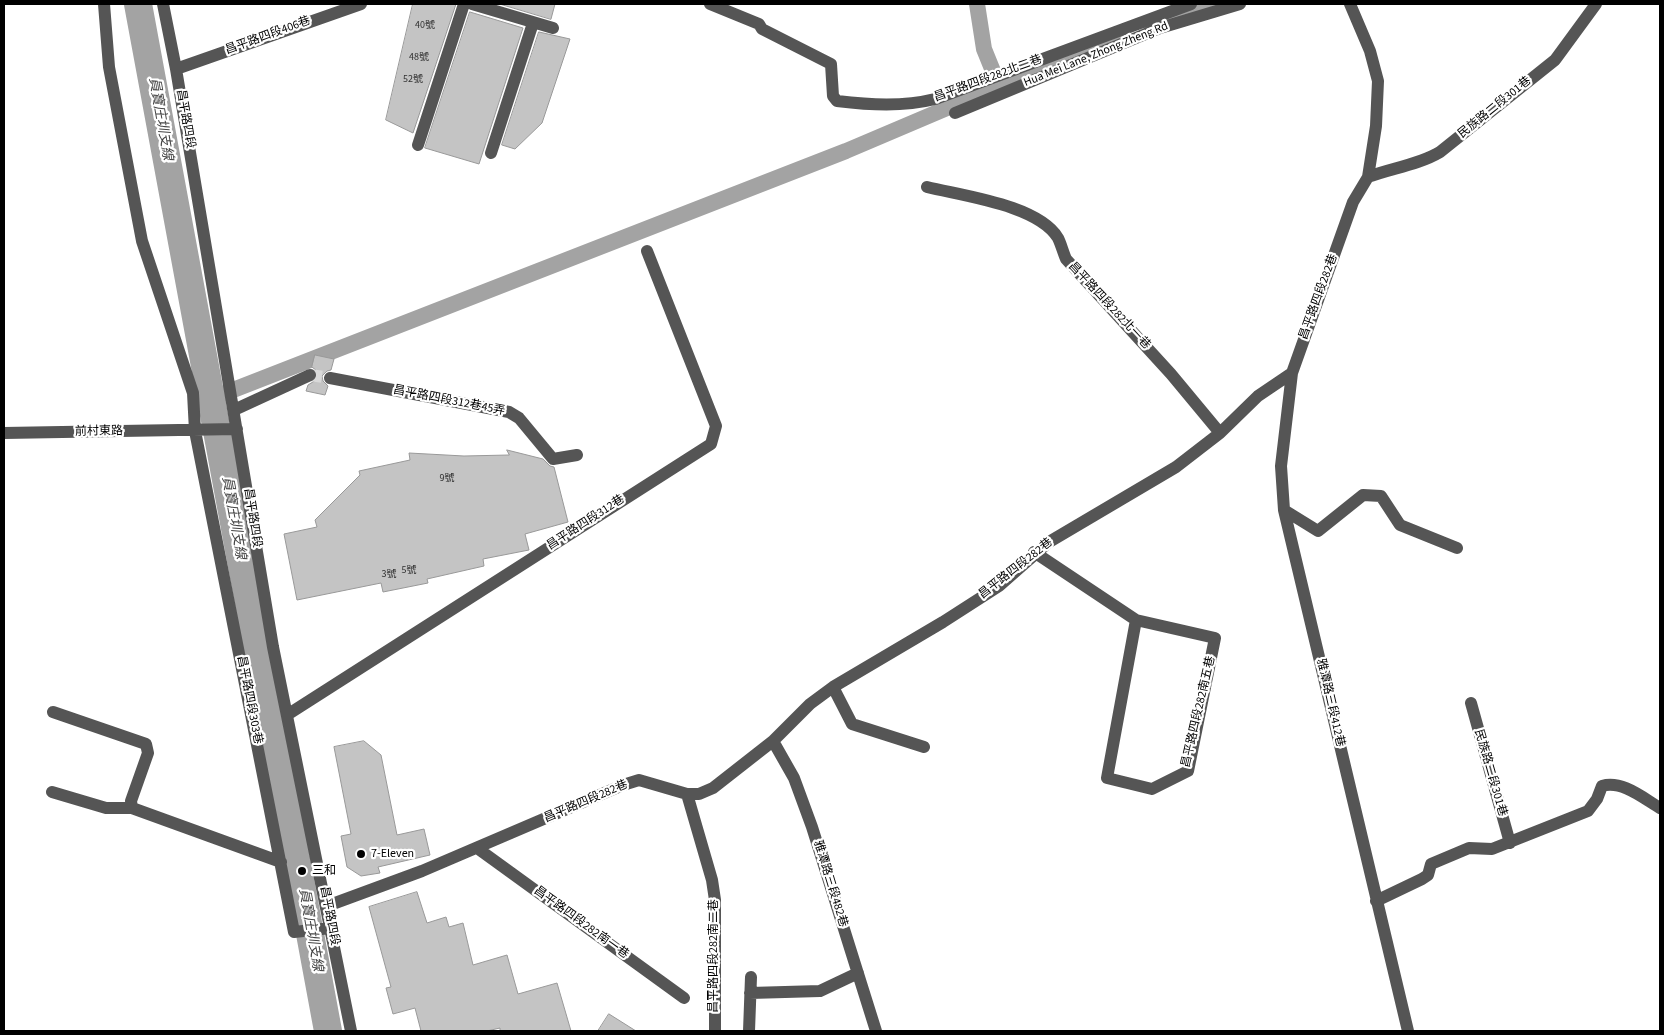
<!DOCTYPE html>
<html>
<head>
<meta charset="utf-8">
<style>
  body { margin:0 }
  #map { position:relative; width:1664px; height:1035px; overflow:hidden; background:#fff; font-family:"Source Sans 3",sans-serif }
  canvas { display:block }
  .frame { position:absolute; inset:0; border:5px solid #000; pointer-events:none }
</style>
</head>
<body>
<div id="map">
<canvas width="1664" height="1035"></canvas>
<div class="frame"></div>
</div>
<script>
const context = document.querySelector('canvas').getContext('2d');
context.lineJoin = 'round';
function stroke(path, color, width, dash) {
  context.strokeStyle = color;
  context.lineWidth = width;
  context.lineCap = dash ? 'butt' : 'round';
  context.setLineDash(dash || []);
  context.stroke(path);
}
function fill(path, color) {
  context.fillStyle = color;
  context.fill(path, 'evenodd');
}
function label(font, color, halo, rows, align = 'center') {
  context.font = font + ' "Source Sans 3","Noto Sans TC",sans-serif';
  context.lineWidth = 4.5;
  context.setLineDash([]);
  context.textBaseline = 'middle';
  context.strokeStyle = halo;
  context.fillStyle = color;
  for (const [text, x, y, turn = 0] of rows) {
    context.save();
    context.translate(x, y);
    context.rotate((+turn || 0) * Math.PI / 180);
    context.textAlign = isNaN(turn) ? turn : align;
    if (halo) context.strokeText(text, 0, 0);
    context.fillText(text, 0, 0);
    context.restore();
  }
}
stroke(new Path2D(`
  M977 4 984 49 999 86
  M1152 26 1213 4
  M210 399 846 151 999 86 1117 39`), '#a3a3a3', 16);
stroke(new Path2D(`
  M138 4 328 1031`), '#a3a3a3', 28);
const building = new Path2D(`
  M413 4H456L413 133 386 120Z
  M500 4H555L551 19Z
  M470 12 523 28 479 164 425 148Z
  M539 32 570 39 542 123 515 149 502 145Z
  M315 355 334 359 331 370 327 371 322 376 323 381 328 386 325 395 306 391 308 385 316 380 318 376 317 371 312 367Z
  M507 450 543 459 550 466 554 467 568 522 525 534 529 550 483 559 484 566 427 579 428 583 383 592 381 583 297 600 284 534 317 527 315 520 360 475 359 471 410 460 409 453 464 456 509 455Z
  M364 741 381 755 397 835 424 829 430 855 378 867 380 873 361 876 347 867 341 836 351 834 334 747Z
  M417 892 427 923 446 917 449 927 463 923 473 965 507 955 518 994 557 983 571 1031H500V1028L487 1031H421L415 1008 393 1014 386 988 391 987 369 907Z
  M609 1014 636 1031H598Z`);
fill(building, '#c4c4c4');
stroke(building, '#999', 1);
stroke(new Path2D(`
  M310 375 330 378`), '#d9d9d9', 12, [12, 6]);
stroke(new Path2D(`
  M104 4 109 67 142 241 193 393 195 431 294 932 331 928
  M163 4 176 69 273 647 351 1031
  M472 4 553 28
  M710 4 759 24 762 29 831 64 833 96 837 101C870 105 903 107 935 99L1191 4
  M176 69 361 4
  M955 113 1160 28 1240 4
  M418 145 464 4
  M491 153 533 23
  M1368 177C1392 168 1418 165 1440 152L1555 60 1596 4
  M927 187C963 196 1038 205 1058 238 1061 244 1063 252 1066 259L1171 374 1220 433
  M1292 373 1281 466 1284 510 1408 1031
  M330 378 509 412 519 418 553 459 577 455
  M234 410 310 375
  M4 433 237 429
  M1284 510 1318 531 1363 495 1381 496 1400 525 1457 548
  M1034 552 1136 620 1215 638 1188 771 1152 789 1107 778 1136 620
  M833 687 852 724 924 747
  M1471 703 1510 843
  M53 712 146 744 148 753 131 801 132 808 281 862
  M287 715 711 444 716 426 647 251
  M773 741 794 778 812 827 876 1031
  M52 792 106 808H132
  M687 794 712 880 715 900V1031
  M477 848 684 998
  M1376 901 1422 879 1428 875 1431 864 1469 848 1492 849 1588 811 1597 799 1602 786C1622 780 1643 798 1660 808
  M327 906 422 871 623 785 639 780 687 794H699L713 788 773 741 810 704 833 687 943 622 999 586 1049 542 1176 467 1220 433 1258 396 1292 373 1353 202 1368 177 1376 126 1378 81 1370 51 1350 4
  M750 993 820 991 858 973
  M749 1031 751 977`), '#555', 12);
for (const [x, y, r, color] of [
  [361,854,5,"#000"],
  [302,871,5,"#000"]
]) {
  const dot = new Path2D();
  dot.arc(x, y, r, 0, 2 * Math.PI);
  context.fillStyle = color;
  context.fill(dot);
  stroke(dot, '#fff', 2);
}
label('10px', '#313131', null, [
  ["40號",425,26],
  ["48號",419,58],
  ["52號",413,80],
  ["9號",447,479],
  ["5號",409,571],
  ["3號",389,575]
]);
label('12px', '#000', '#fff', [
  ["昌平路四段406巷",268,36,-20],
  ["Hua Mei Lane, Zhong Zheng Rd",1096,55,-22],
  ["昌平路四段282北二巷",988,79,-20],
  ["民族路二段301巷",1495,108,-39],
  ["昌平路四段",185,119,80],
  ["昌平路四段282巷",1319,297,-70],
  ["昌平路四段282北一巷",1109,306,47],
  ["昌平路四段312巷45弄",449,401,11],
  ["前村東路",99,432,-1],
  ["昌平路四段",252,518,81],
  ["昌平路四段312巷",586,523,-33],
  ["昌平路四段282巷",1016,569,-38],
  ["昌平路四段303巷",249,700,79],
  ["雅潭路三段412巷",1330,703,77],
  ["昌平路四段282南五巷",1199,712,-77],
  ["民族路二段301巷",1490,773,74],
  ["昌平路四段282巷",586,802,-23],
  ["雅潭路三段482巷",830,884,73],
  ["昌平路四段",329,916,79],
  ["昌平路四段282南一巷",581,923,36],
  ["昌平路四段282南二巷",714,956,-90]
]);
label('12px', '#000', '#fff', [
  ["7-Eleven",371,854],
  ["三和",312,871]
], 'left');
label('italic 14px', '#444', '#fff', [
  ["員寶庄圳支線",160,119,80],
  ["員寶庄圳支線",233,518,80],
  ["員寶庄圳支線",310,930,80]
]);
</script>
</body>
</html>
